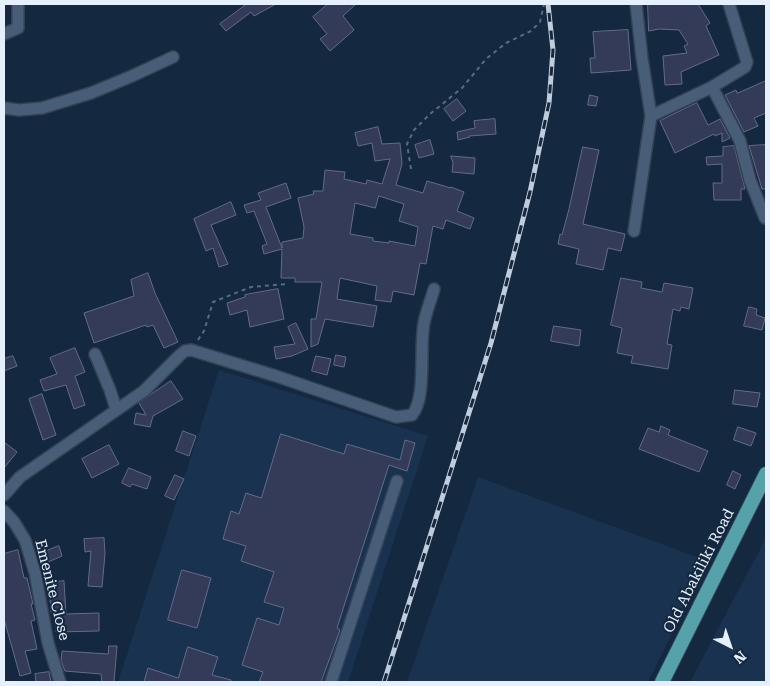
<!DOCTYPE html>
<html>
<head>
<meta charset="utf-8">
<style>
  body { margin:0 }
  #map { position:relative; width:770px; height:686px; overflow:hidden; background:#142840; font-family:"Roboto Serif",serif }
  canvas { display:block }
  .frame { position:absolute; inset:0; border:5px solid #e6f0fd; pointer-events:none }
  .north { position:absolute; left:705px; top:621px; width:50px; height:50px; -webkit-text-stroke:4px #142840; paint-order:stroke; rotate:139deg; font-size:14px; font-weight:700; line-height:20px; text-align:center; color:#e6f0fd }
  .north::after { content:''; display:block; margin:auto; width:18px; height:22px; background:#e6f0fd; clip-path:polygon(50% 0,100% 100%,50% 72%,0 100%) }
</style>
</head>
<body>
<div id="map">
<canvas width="770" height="686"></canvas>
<div class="frame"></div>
<div class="north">N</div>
</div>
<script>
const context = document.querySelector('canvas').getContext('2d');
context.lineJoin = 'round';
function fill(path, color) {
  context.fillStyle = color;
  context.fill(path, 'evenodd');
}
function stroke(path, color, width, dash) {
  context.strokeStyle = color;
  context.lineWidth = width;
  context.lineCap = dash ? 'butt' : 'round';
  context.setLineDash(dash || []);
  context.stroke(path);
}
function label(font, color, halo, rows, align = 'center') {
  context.font = font + ' "Roboto Serif",serif';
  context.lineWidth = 4;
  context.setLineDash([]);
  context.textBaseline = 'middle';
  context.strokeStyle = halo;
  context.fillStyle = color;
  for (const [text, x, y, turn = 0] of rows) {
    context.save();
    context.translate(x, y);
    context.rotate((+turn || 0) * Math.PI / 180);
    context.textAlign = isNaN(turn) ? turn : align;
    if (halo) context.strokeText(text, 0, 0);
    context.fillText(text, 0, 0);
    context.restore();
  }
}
fill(new Path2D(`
  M219 370 428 436 348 682H118Z
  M478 477 708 561 648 682H407Z
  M766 538V682H690Z`), '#19324f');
const building = new Path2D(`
  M247 4H276L254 16 251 12 226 31 220 24Z
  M328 4H356L343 16 354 30 330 51 320 39 327 34 313 17Z
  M648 4H698L710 23 706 26 719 55 681 72 682 84 665 85 663 56 687 53 684 46 688 44 679 30 659 29 649 31Z
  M628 30 631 70 591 73 590 58H595L593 32Z
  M766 81V113L754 118 758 126 744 132 725 95 736 90 737 93Z
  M590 95 598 97 596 106 588 105Z
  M457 99 466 111 453 121 444 109Z
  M697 103 708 125 720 119 730 138 722 142V133L715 136 714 134 675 153 660 121Z
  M495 119 496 134 469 136 470 137 458 140 457 132 475 128 474 121Z
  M378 127 382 144 400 143 402 164 396 185 423 193 427 181 451 188V187L464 192 457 211 474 218 470 229 446 220 443 229 433 226 426 264 420 263 414 295 393 291 391 302 375 300 377 286 340 278 337 299 377 306 373 327 325 319 318 344 311 347V319H316L322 282H295V278H281L282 249 264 254 262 246 267 244 254 211 247 213 244 205 261 200 258 193 286 183 291 198 266 207 282 248V242L303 238 304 227 298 198 314 194 313 191H323L325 170 345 172 344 179 366 184 367 180 382 184 390 159 375 161 372 143 358 146 355 133ZM379 196 404 204 399 221 418 227 415 246 389 241V243L373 241V238L350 234 355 203 375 208Z
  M430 140 434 154 419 158 415 145Z
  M766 145V189H762L749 146Z
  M734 146 745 189H741V200H714L713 183H722V164L707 165 706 157 723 156V147Z
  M583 147 599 150 583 224 625 234 621 251 608 248 603 270 576 264 579 249 558 244 560 234 562 235 569 209Z
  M451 156 475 158 474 174 452 172 453 163Z
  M231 202 236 215 211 225 228 264 219 267 213 248 206 251 194 219Z
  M148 273 155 293 178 342 164 348 153 325 147 327 146 325 94 343 84 313 134 296 131 280Z
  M621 278 642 282 641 288 662 292 664 283 693 288 689 309 681 307 680 311 673 309 667 344 672 345 668 369 631 363 633 356 617 353 622 328 611 325Z
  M278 289 284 319 250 327 247 310 230 315 227 303 245 297V295Z
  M749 307 757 309 756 315 765 318 762 330 744 326Z
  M296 323 308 349 292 356 276 359 274 347 295 344 288 327Z
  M554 326 581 330 579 346 551 341Z
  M75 348 85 372 75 376 85 405 74 409 66 385 44 391 40 380 57 374 50 358Z
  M336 355 346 357 344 367 334 365Z
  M13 356 17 366 4 371V359Z
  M316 356 331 359 327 375 312 371Z
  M171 381 183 399 153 416 150 427 134 424 136 413 146 415 139 403Z
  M735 390 760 393 757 407 733 404Z
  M42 394 56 435 43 440 29 399Z
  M661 426 670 430 668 435 708 451 699 472 639 449 648 428 659 432Z
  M738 427 756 433 751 446 734 440Z
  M183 431 196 436 189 456 176 451Z
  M281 434 344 454 347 444 400 460 405 440 415 443 407 471 389 465 337 628 340 630 321 682H259L263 672 242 665 257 618 279 625 284 608 264 602 274 572 241 561 246 546 223 539 231 511 239 514 246 493 261 498Z
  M4 442 17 452 4 468Z
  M109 445 119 464 92 478 82 459Z
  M129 468 151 477 147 489 132 484 130 487 122 483Z
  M733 471 741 475 735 489 727 485Z
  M175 475 184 479 174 500 165 496Z
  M104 538 105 554 102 587 88 586 91 551 85 552 84 539Z
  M59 546 62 556 48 562 44 552Z
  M18 550 24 578H27L33 604H31L35 620 31 621 37 649 25 651 31 673 20 676 4 619V554Z
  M182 570 211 578 197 628 168 620Z
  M64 581 66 614 99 613V631L56 632 55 612H51L49 583Z
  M109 646H117L114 682H102L101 674 65 671 61 661 62 651 108 654Z
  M188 647 218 657 212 675 231 680V682H144L148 668 178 678Z
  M49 672 51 682H36L35 674Z`);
fill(building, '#343b58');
stroke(building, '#636b8b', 1);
const minor = new Path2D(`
  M636 4 642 58 651 116
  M4 34 18 28V4
  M712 87 740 141 750 180 765 218
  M4 108 19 110 42 108 91 93 132 76 173 57
  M634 231 651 116 712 87 745 67 747 62 729 4
  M95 354 110 390 116 409
  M4 495 20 477 144 391 180 355 185 351 191 350 276 376 396 417 412 415C427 397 419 348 424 323 426 312 431 300 434 289
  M4 511 14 522 25 540 35 573 48 643 60 682
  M331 682 397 481`);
const major = new Path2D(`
  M662 682 766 474`);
stroke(minor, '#334155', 14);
stroke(major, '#334155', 16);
stroke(new Path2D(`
  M411 169 407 144 414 130 430 114 462 88 486 59 506 43 531 31 540 22 544 4
  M198 340 204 331 213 302 251 287 287 284`), '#5b6c80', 2, [4, 4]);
stroke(minor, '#485e78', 11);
stroke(major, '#56a2ab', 14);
const rail = new Path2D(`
  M384 682 491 343 530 192 549 103 553 50 548 4`);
stroke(rail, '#c0ccdb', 5);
stroke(rail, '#142840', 3, [9]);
label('15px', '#e6f0fd', '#142840', [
  ["Old Abakiliki Road",699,571,-63],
  ["Emenite Close",52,590,76]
]);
</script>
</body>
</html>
